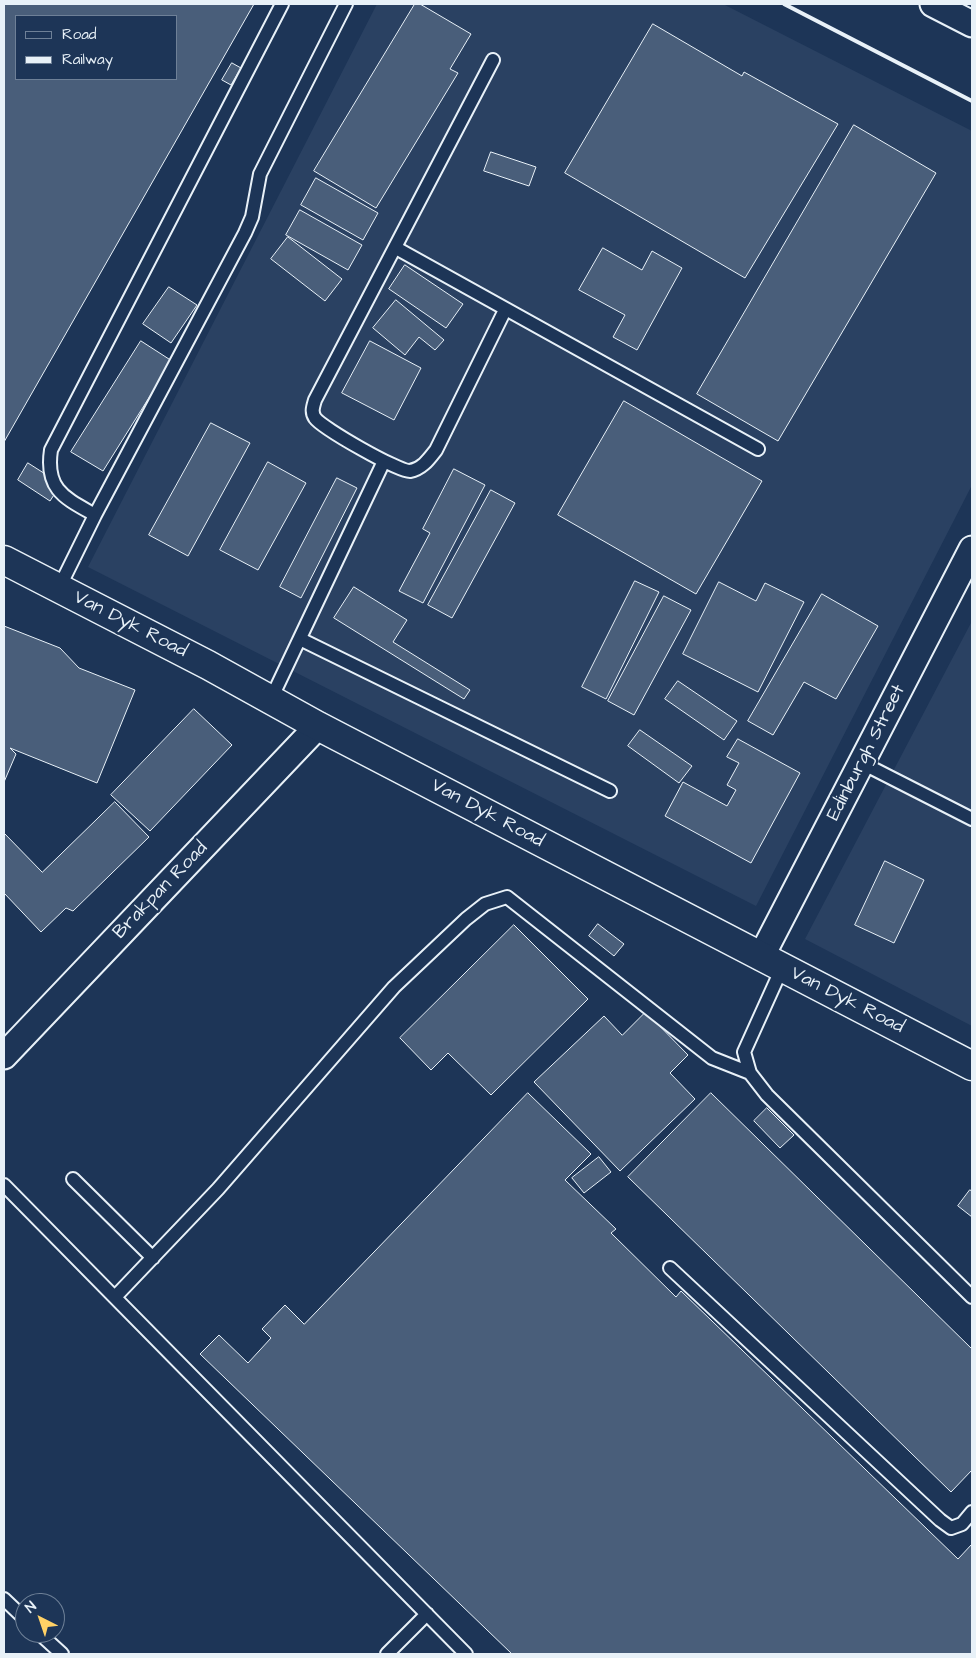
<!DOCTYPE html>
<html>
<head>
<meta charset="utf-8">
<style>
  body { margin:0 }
  #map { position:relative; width:976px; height:1658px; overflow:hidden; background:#1d3557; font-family:"Architects Daughter",sans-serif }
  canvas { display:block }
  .frame { position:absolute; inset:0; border:5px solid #e8f1f8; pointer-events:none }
  .legend { position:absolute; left:15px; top:15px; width:162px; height:65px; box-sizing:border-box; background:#1d3557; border:1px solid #6e8097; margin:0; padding:6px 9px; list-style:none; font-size:15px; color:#e8f1f8 }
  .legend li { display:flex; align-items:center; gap:10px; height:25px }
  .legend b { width:25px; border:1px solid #6e8097 }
  .north { position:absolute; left:15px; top:1593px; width:50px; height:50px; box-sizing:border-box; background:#1d3557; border:1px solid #6e8097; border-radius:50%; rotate:319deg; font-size:14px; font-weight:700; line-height:20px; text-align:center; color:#e8f1f8 }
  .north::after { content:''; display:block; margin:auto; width:18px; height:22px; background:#ffd166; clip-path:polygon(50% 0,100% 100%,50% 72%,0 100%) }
</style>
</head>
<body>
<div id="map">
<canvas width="976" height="1658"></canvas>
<div class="frame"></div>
<ul class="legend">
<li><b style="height:6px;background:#1d3557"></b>Road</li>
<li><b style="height:6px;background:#e8f1f8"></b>Railway</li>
</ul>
<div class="north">N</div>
</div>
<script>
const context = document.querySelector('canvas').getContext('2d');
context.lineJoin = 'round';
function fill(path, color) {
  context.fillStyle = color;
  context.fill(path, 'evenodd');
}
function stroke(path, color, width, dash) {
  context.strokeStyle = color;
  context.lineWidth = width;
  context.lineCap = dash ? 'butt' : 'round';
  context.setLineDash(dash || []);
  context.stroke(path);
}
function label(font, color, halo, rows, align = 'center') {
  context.font = font + ' "Architects Daughter",sans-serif';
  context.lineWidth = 5;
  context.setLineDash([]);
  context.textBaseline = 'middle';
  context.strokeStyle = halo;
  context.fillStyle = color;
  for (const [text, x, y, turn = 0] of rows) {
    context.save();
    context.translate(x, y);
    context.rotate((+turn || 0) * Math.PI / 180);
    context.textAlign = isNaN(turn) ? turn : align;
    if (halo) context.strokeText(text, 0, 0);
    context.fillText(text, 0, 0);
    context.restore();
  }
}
fill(new Path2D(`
  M377 4H723L972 131V485L756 906 88 567Z
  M972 621V1026L805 939Z`), '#2a4162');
const building = new Path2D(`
  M4 4H254L4 442ZM16 16H176V79H16Z
  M415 4H420L471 34 450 69 458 73 376 208 314 171Z
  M653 24 742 76 744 72 838 124 745 278 565 173Z
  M232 63 241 68 231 85 222 80Z
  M854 125 936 173 778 441 697 394Z
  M491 152 536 167 529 186 484 171Z
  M316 178 378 213 363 240 301 205Z
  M300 210 362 245 348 270 286 235Z
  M288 237 342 279 325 301 271 259Z
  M603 248 642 270 652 251 682 268 637 350 613 337 625 315 579 290Z
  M405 265 463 304 446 328 389 289Z
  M169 287 197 305 171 343 143 324Z
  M396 300 444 340 435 350 419 337 405 355 373 328Z
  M141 341 172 361 103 471 71 452Z
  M370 341 421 368 394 420 342 393Z
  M624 401 762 481 696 594 558 515Z
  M211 423 250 443 188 556 149 535Z
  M268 462 306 483 258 570 220 550Z
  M28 463 61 484 50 501 18 480Z
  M454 469 485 485 423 603 399 591 430 533 423 529Z
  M337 478 357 488 301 598 280 587Z
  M491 490 515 503 452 618 428 605Z
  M635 581 659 592 606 699 582 687Z
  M719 582 756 601 765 583 804 602 758 692 683 654Z
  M354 587 407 620 393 642 470 690 464 699 334 618Z
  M822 594 878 626 836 699 804 682 773 735 748 721Z
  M664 596 691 610 634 715 608 701Z
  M4 626 60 648 79 668 135 690 97 783 10 748 16 754 4 782Z
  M678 681 737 721 724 740 665 699Z
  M194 709 232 745 150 831 111 795Z
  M640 730 692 766 679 783 628 746Z
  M738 739 800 773 751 863 665 816 683 782 727 806 736 790 727 785 739 763 727 757Z
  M115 802 149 837 73 911 66 908 41 932 4 893V833L42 872Z
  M885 861 924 880 894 943 855 925Z
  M598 924 624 944 614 956 589 936Z
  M514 925 588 999 491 1095 448 1053 431 1070 400 1038Z
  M646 1012 688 1055 670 1073 695 1099 620 1171 534 1082 604 1016 622 1035Z
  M528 1093 591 1154 565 1180 616 1229 611 1233 676 1297 681 1291 958 1559 972 1544V1654H512L200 1354 219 1335 248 1363 271 1338 262 1329 285 1305 304 1324Z
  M711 1093 972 1349V1470L951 1492 628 1177Z
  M767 1108 794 1135 780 1148 754 1121Z
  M599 1157 611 1172 584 1193 572 1178Z
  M970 1190 972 1191V1217L958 1206Z`);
fill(building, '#495e7a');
stroke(building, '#e8f1f8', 1);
const service = new Path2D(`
  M493 60 315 400C313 407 311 412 315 418 322 428 399 472 410 471 422 469 429 459 436 450L505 310
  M396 248 758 449
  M95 515C65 498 45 490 51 450L282 4
  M59 588 95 515 245 233 252 217 260 174 346 4
  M300 639 610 791
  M271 699 384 461
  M862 763 972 819
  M782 968 744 1052 750 1073 767 1095 972 1297
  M73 1179 153 1258
  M4 1185 466 1654
  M670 1268 940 1520 951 1528 962 1524 972 1512
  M115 1297 218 1189 394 987 466 919 485 904 507 897 712 1058 750 1073
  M4 1599 25 1619
  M39 1633 62 1654
  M387 1654 427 1614`);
const minor = new Path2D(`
  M933 4 972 24
  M761 957 972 549
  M4 1056 318 726`);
const secondary = new Path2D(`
  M4 560 208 665 318 726 972 1066`);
stroke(service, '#e8f1f8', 16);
stroke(minor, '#e8f1f8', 29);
stroke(secondary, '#e8f1f8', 31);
stroke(service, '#1d3557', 12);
stroke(minor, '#1d3557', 25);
stroke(secondary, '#1d3557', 28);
stroke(new Path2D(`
  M784 4 972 101`), '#e8f1f8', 4);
label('19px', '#e8f1f8', '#1d3557', [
  ["Van Dyk Road",130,625,27],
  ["Edinburgh Street",867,753,-63],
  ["Van Dyk Road",487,814,28],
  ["Brakpan Road",161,891,-46],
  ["Van Dyk Road",847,1001,27]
]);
</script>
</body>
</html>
